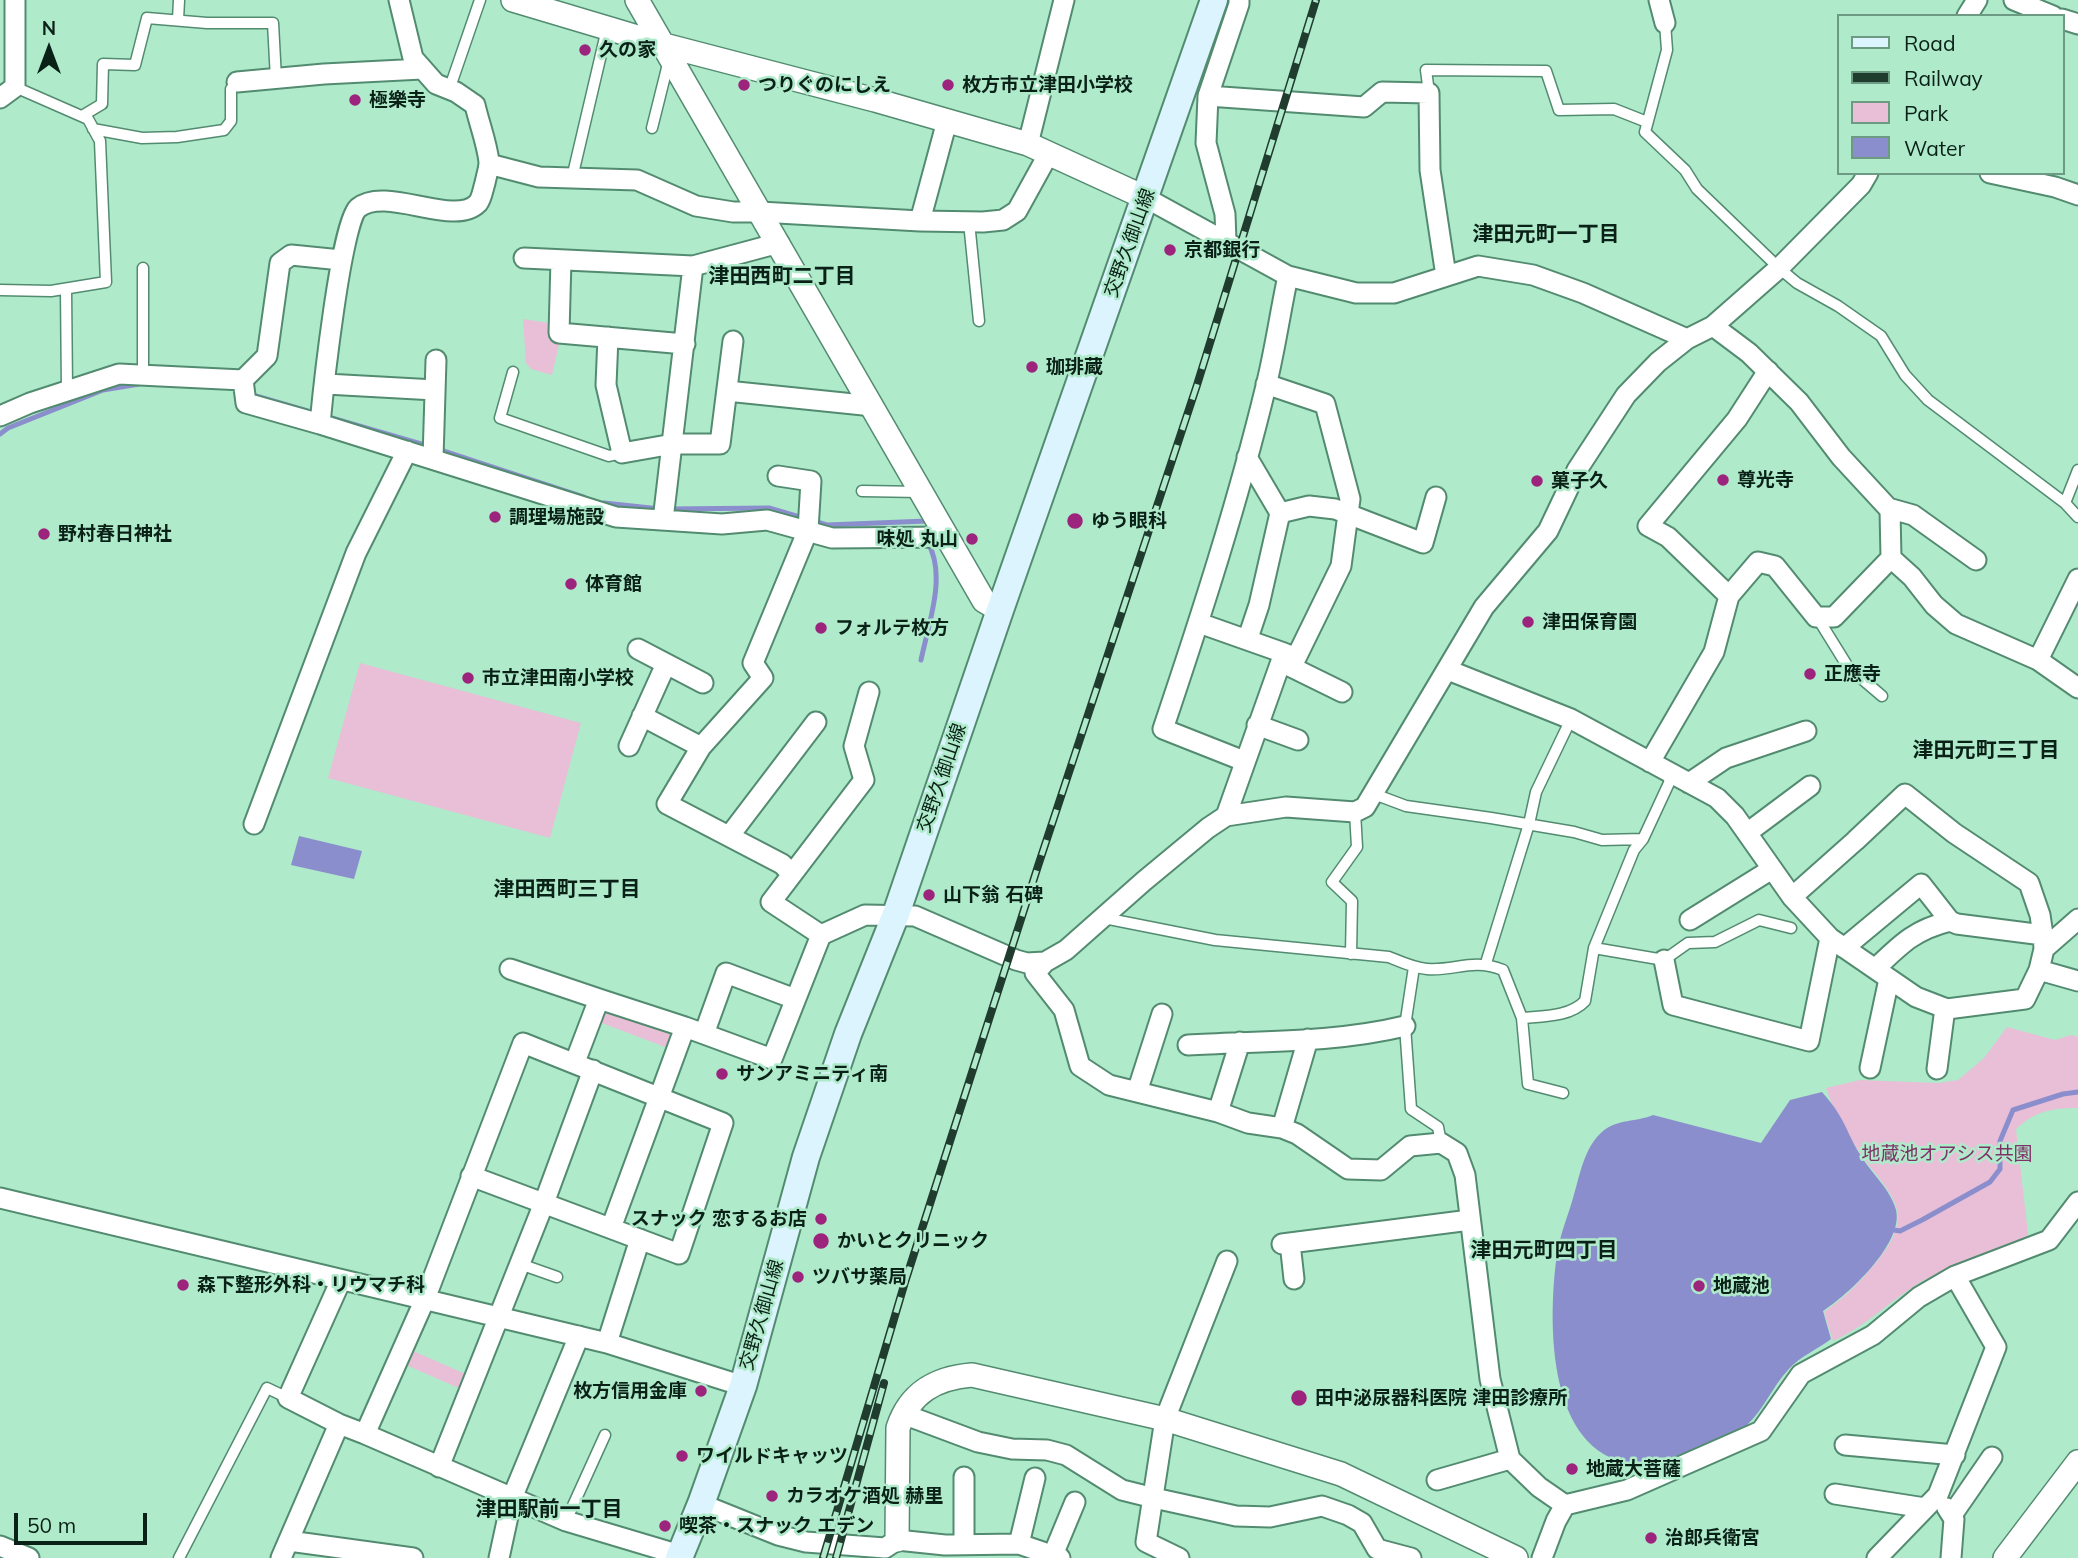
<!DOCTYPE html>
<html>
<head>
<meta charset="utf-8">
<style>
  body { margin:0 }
  #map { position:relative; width:2078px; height:1558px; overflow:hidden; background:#afeacb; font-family:Mulish,sans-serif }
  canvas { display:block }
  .legend { position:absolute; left:1837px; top:14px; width:228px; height:161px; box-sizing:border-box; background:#afeacb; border:2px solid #6d9a83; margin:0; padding:9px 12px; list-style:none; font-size:21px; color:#0a2117 }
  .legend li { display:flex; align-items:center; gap:14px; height:35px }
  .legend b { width:35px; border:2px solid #6d9a83 }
  .north { position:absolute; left:14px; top:14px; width:70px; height:70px; -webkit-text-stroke:5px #afeacb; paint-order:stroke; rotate:0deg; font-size:19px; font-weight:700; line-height:28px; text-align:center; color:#0a2117 }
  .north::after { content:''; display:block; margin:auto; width:24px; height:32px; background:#0a2117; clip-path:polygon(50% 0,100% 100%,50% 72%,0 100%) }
  .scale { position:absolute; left:14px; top:1513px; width:133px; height:32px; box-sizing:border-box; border:4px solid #0a2117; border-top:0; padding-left:9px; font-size:21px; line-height:24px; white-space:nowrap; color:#0a2117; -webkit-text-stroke:5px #afeacb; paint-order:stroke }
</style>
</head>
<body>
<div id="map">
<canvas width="2078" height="1558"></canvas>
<ul class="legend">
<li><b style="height:9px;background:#dbf4fd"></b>Road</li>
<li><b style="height:9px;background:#203c2f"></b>Railway</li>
<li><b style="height:19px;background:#e8bfd7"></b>Park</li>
<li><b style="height:19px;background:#8b8ecc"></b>Water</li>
</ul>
<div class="north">N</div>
<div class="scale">50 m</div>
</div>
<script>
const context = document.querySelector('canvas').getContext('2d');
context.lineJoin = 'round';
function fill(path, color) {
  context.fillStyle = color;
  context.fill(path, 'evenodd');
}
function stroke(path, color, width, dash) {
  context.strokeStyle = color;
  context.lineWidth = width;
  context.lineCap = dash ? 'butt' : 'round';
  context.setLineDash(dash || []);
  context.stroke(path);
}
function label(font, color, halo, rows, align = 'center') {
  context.font = font + ' Mulish,"Noto Sans JP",sans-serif';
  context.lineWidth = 5;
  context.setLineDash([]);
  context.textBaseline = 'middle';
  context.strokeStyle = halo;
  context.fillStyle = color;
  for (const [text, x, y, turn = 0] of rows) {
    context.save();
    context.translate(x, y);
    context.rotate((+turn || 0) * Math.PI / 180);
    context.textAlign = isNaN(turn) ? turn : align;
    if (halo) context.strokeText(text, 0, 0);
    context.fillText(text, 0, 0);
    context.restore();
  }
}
fill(new Path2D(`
  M523 319 549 323 551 336 560 340 552 375 531 369 526 363Z
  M360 663 581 723 550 838 328 778Z
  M599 999 685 1027 676 1051 591 1019Z
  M2007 1027 2055 1040 2071 1035 2078 1037V1108C2052 1108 2035 1111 2016 1129L2029 1243C1995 1255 1942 1267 1913 1287 1886 1305 1864 1327 1833 1341L1824 1312C1846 1297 1862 1280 1879 1259 1889 1246 1901 1228 1897 1210 1892 1191 1876 1175 1865 1160 1853 1144 1831 1106 1826 1088L1860 1080 1938 1083 1958 1080 1984 1058Z
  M413 1351 468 1375 461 1389 406 1365Z`), '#e8bfd7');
fill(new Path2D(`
  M299 836 362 851 354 879 291 865Z
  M1822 1092C1828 1099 1834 1106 1838 1113 1847 1127 1852 1143 1861 1156 1872 1174 1891 1190 1896 1210 1904 1243 1848 1295 1823 1311L1831 1339C1818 1349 1799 1357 1788 1370 1773 1386 1764 1409 1747 1425 1728 1442 1680 1459 1655 1466 1646 1468 1633 1465 1624 1462 1546 1444 1548 1317 1557 1254 1560 1234 1568 1216 1573 1198 1580 1175 1584 1147 1603 1131 1617 1119 1637 1122 1653 1115L1761 1143 1790 1100Z`), '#8b8ecc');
stroke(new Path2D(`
  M249 394 428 446
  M0 434 8 428 103 390 139 384
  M438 449 584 497
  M604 503 660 509
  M670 509 769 508 827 525 927 521
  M921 660C928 625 947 576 928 543
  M1894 1230 1900 1231 1922 1220 1990 1182 2000 1169V1141L2013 1110 2063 1094 2078 1092`), '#8b8ecc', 5);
const service = new Path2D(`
  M178 20 179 0
  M1665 23 1667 50 1645 132 1685 170 1697 189 1779 268 1797 283 1838 306 1881 336 1905 375 1928 400 2065 503 2078 517
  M449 90 480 0
  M1429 93 1426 70 1546 71 1559 110 1614 109 1647 122
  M82 116 102 104 103 64 135 65 147 18 207 23H273L276 79
  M652 128 669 60
  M93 129 142 138 177 137 224 130 231 121V89L237 82
  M572 178 607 29
  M969 222 979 321
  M143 268V375
  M66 289 67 391
  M0 290 51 291 106 282 100 141 88 119 15 87
  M513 372 500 418 609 456 622 453
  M862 491 921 492
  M2065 503 2078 470
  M1817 617 1848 667 1882 696
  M1374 794 1406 806 1491 818 1574 832 1602 840 1643 839
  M1104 918 1215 940 1389 957C1401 962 1414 968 1427 969 1456 971 1472 958 1503 970L1522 1018 1528 1084 1563 1093
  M1594 948 1664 960 1688 943 1715 942 1759 920 1791 928
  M1351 954 1352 901 1332 882 1357 847 1355 812
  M1486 963 1529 824 1536 792 1571 719
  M1414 967 1405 1026 1411 1109 1438 1127 1441 1143
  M1522 1018C1543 1016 1570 1017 1585 1001L1594 948 1634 850 1643 839 1669 783 1670 773
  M520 1264 557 1277
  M566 1521 605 1435
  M179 1558 267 1388 288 1398`);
const minor = new Path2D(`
  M1659 0 1665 23
  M2014 0 2053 16
  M1967 16 1977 0
  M2062 19 2078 24
  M237 82 324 74 422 69
  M1208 96 1364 107 1382 92 1429 93 1430 170 1446 276
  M0 98 15 87V0
  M1028 144 1064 0
  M489 164 539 177 637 180 696 206 733 212H760L920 221 983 222 1003 220 1017 211 1049 153
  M1990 173 2055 187 2078 195
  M1146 198 1288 276 1356 293H1394L1478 266 1533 275 1583 293 1687 339
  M920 221 947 121
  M1226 241 1225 214 1206 143 1208 96 1239 4V0
  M524 258 693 266 779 243
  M561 260 559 333 685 344
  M1713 326 1749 353 1799 402 1841 457 1890 510 1891 558 1912 577 1934 605 1956 624 2038 660 2078 688
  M608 337 606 385 622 453 673 444H720L733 341
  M243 380 267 356 280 263 291 255 341 260
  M326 384 435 390
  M1266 384 1325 404 1350 499 1341 566 1296 658 1284 653
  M727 391 873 406
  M0 416 30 403 119 374 243 380 246 403 320 424 616 517 722 524 767 520 832 538 948 537
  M320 424C323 392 341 223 358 208 386 185 454 228 478 203 482 198 483 189 485 183 486 177 489 169 489 162 487 143 479 123 475 105L456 92 436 84 413 58 399 0
  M1247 457 1280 513 1259 605 1248 638
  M433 459 436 360
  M778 476 811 481 808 530 753 663 763 678 701 747 667 804 782 864 792 874
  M1888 508 1913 515 1976 560
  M1280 513 1309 506 1335 509 1423 543 1436 497
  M663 520 693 266
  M1729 596 1668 537 1648 526 1737 419 1768 371
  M1199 623 1284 653 1226 816
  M638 649 703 683
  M2038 660 2078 579
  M1281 662 1342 692
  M1448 670 1571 719 1717 798 1735 816 1792 897 1830 938 1916 997 1947 1009 2025 999 2039 970
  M642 716 701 747
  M1257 725 1298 740
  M629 746 666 664
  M1244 761 1163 729C1201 616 1238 502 1266 386 1275 350 1280 313 1288 276
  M1650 762 1714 652 1729 596 1758 562 1775 566 1816 617H1834L1891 558
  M1689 783 1726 758 1806 731
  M254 824 356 553 407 451
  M1747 833 1810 786
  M730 835 816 722
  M1792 897 1855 841 1905 794 1954 833 2029 883 2040 915 2043 935 2044 949 2039 970 2078 981
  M1690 920 1772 869
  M821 935 771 902 864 780 854 746 869 692
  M1844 948 1921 884 1950 921 1957 924 2043 935
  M2044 949 2078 919
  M1664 960 1673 1005 1809 1041 1830 938
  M1045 962 1035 973 1064 1010 1080 1066 1109 1085 1218 1112 1248 1123 1282 1128 1297 1134 1348 1169 1381 1170 1410 1146 1441 1143 1457 1153 1465 1175 1490 1379 1510 1459 1437 1480
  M510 969 599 999
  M1875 969C1901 944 1914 930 1950 921
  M704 1034 726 973 795 999
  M1188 1045C1259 1041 1335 1043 1405 1026
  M575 1062 599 999 685 1027 772 1059 821 935 865 915 915 916 1016 960 1027 963 1045 962 1066 950 1144 881 1208 828 1226 816 1286 807 1355 812 1365 807 1484 607 1548 531 1577 470 1626 395 1658 362 1687 339 1713 326 1779 268 1861 185 1868 173
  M1870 1068 1889 979
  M1937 1069 1945 1008
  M1137 1092 1162 1014
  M1218 1112 1240 1042
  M1282 1128 1308 1039
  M0 1198 607 1343 743 1386
  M611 1228 685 1027
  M1290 1243 1294 1279
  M1282 1244 1470 1220
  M341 1280 288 1398 339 1424 365 1434 566 1521 680 1555
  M607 1343 640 1239
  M903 1414 978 1442 1012 1449 1047 1450 1066 1455 1122 1490 1154 1498 1236 1516 1270 1517 1322 1506 1348 1515 1362 1523 1377 1549 1411 1558
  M365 1434 425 1299 523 1043 723 1123 679 1254 471 1176
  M1845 1445 1955 1455
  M1510 1459 1539 1487 1565 1505
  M439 1467 544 1203 593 1070
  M1835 1494 1925 1508
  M701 1504 778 1535 806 1542 885 1548 897 1540 945 1545 1019 1544 1060 1558
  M1947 1508 1954 1519 1951 1558
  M1952 1515 1992 1457
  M289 1541 413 1558
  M964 1543V1477
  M1019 1544 1035 1478
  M0 1546 29 1558
  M1053 1555 1075 1502
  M281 1558 339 1424
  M499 1558 512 1498 579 1336
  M1179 1558 1146 1542 1165 1419 1227 1261
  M1542 1558 1556 1521 1565 1505 1627 1490 1761 1431 1801 1374 1873 1335 1919 1297 1955 1276 2049 1240 2078 1202
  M1877 1558 1938 1495 1996 1347 1955 1276`);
const tertiary = new Path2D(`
  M513 0 664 45 875 100 1028 144 1146 198
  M637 0 984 601 1000 610
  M897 1540 898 1428C910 1392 936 1378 972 1375L1165 1419 1341 1474 1516 1558
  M2005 1558 2078 1462`);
const secondary = new Path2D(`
  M679 1558 701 1504 743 1386 806 1157 848 1034 896 914 1000 610 1214 0`);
stroke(service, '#538b70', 13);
stroke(minor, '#538b70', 23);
stroke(tertiary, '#538b70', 26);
stroke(secondary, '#538b70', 30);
stroke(service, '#fff', 10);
stroke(minor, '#fff', 19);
stroke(tertiary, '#fff', 23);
stroke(secondary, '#dbf4fd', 26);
const rail = new Path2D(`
  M823 1558 905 1282 1038 866 1197 385 1316 0
  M836 1558 884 1383`);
stroke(rail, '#203c2f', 8);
stroke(rail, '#afeacb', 5, [16]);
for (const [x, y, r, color] of [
  [585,50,7,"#9d247c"],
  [744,85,7,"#9d247c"],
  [948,85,7,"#9d247c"],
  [355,100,7,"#9d247c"],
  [1170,250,7,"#9d247c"],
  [1032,367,7,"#9d247c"],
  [1723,480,7,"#9d247c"],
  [1537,481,7,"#9d247c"],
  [495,517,7,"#9d247c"],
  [1075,521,9,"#9d247c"],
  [44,534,7,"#9d247c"],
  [972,539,7,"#9d247c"],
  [571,584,7,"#9d247c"],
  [1528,622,7,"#9d247c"],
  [821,628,7,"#9d247c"],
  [1810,674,7,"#9d247c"],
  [468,678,7,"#9d247c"],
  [929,895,7,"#9d247c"],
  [722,1074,7,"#9d247c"],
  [821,1219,7,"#9d247c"],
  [821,1241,9,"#9d247c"],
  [798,1277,7,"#9d247c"],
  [183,1285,7,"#9d247c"],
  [1699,1286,7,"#9d247c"],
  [701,1391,7,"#9d247c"],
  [1299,1398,9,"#9d247c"],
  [682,1456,7,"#9d247c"],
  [1572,1469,7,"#9d247c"],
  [772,1496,7,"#9d247c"],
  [665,1526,7,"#9d247c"],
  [1651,1538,7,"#9d247c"]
]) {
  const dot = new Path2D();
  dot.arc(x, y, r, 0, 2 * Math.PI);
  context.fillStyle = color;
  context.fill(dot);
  stroke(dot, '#afeacb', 2.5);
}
label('bold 19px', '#0a2117', '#afeacb', [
  ["久の家",599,50],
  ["つりぐのにしえ",758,85],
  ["枚方市立津田小学校",962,85],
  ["極樂寺",369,100],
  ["京都銀行",1184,250],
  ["珈琲蔵",1046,367],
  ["尊光寺",1737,480],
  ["菓子久",1551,481],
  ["調理場施設",509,517],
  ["ゆう眼科",1091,521],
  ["野村春日神社",58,534],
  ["味処 丸山",958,539,"right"],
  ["体育館",585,584],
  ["津田保育園",1542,622],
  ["フォルテ枚方",835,628],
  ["正應寺",1824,674],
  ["市立津田南小学校",482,678],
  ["山下翁 石碑",943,895],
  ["サンアミニティ南",736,1074],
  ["スナック 恋するお店",807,1219,"right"],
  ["かいとクリニック",837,1241],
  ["ツバサ薬局",812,1277],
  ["森下整形外科・リウマチ科",197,1285],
  ["地蔵池",1713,1286],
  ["枚方信用金庫",687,1391,"right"],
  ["田中泌尿器科医院 津田診療所",1315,1398],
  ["ワイルドキャッツ",696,1456],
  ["地蔵大菩薩",1586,1469],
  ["カラオケ酒処 赫里",786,1496],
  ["喫茶・スナック エデン",679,1526],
  ["治郎兵衛宮",1665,1538]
], 'left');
label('19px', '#0a2117', '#afeacb', [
  ["交野久御山線",1130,243,-70],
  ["交野久御山線",942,778,-71],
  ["交野久御山線",762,1315,-74]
]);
label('19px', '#7e3366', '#afeacb', [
  ["地蔵池オアシス共園",1947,1154]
]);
label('bold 21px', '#0a2117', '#afeacb', [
  ["津田元町一丁目",1546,235],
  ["津田西町二丁目",782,277],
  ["津田元町三丁目",1986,751],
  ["津田西町三丁目",567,890],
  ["津田元町四丁目",1544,1251],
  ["津田駅前一丁目",549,1510]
]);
</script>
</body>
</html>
